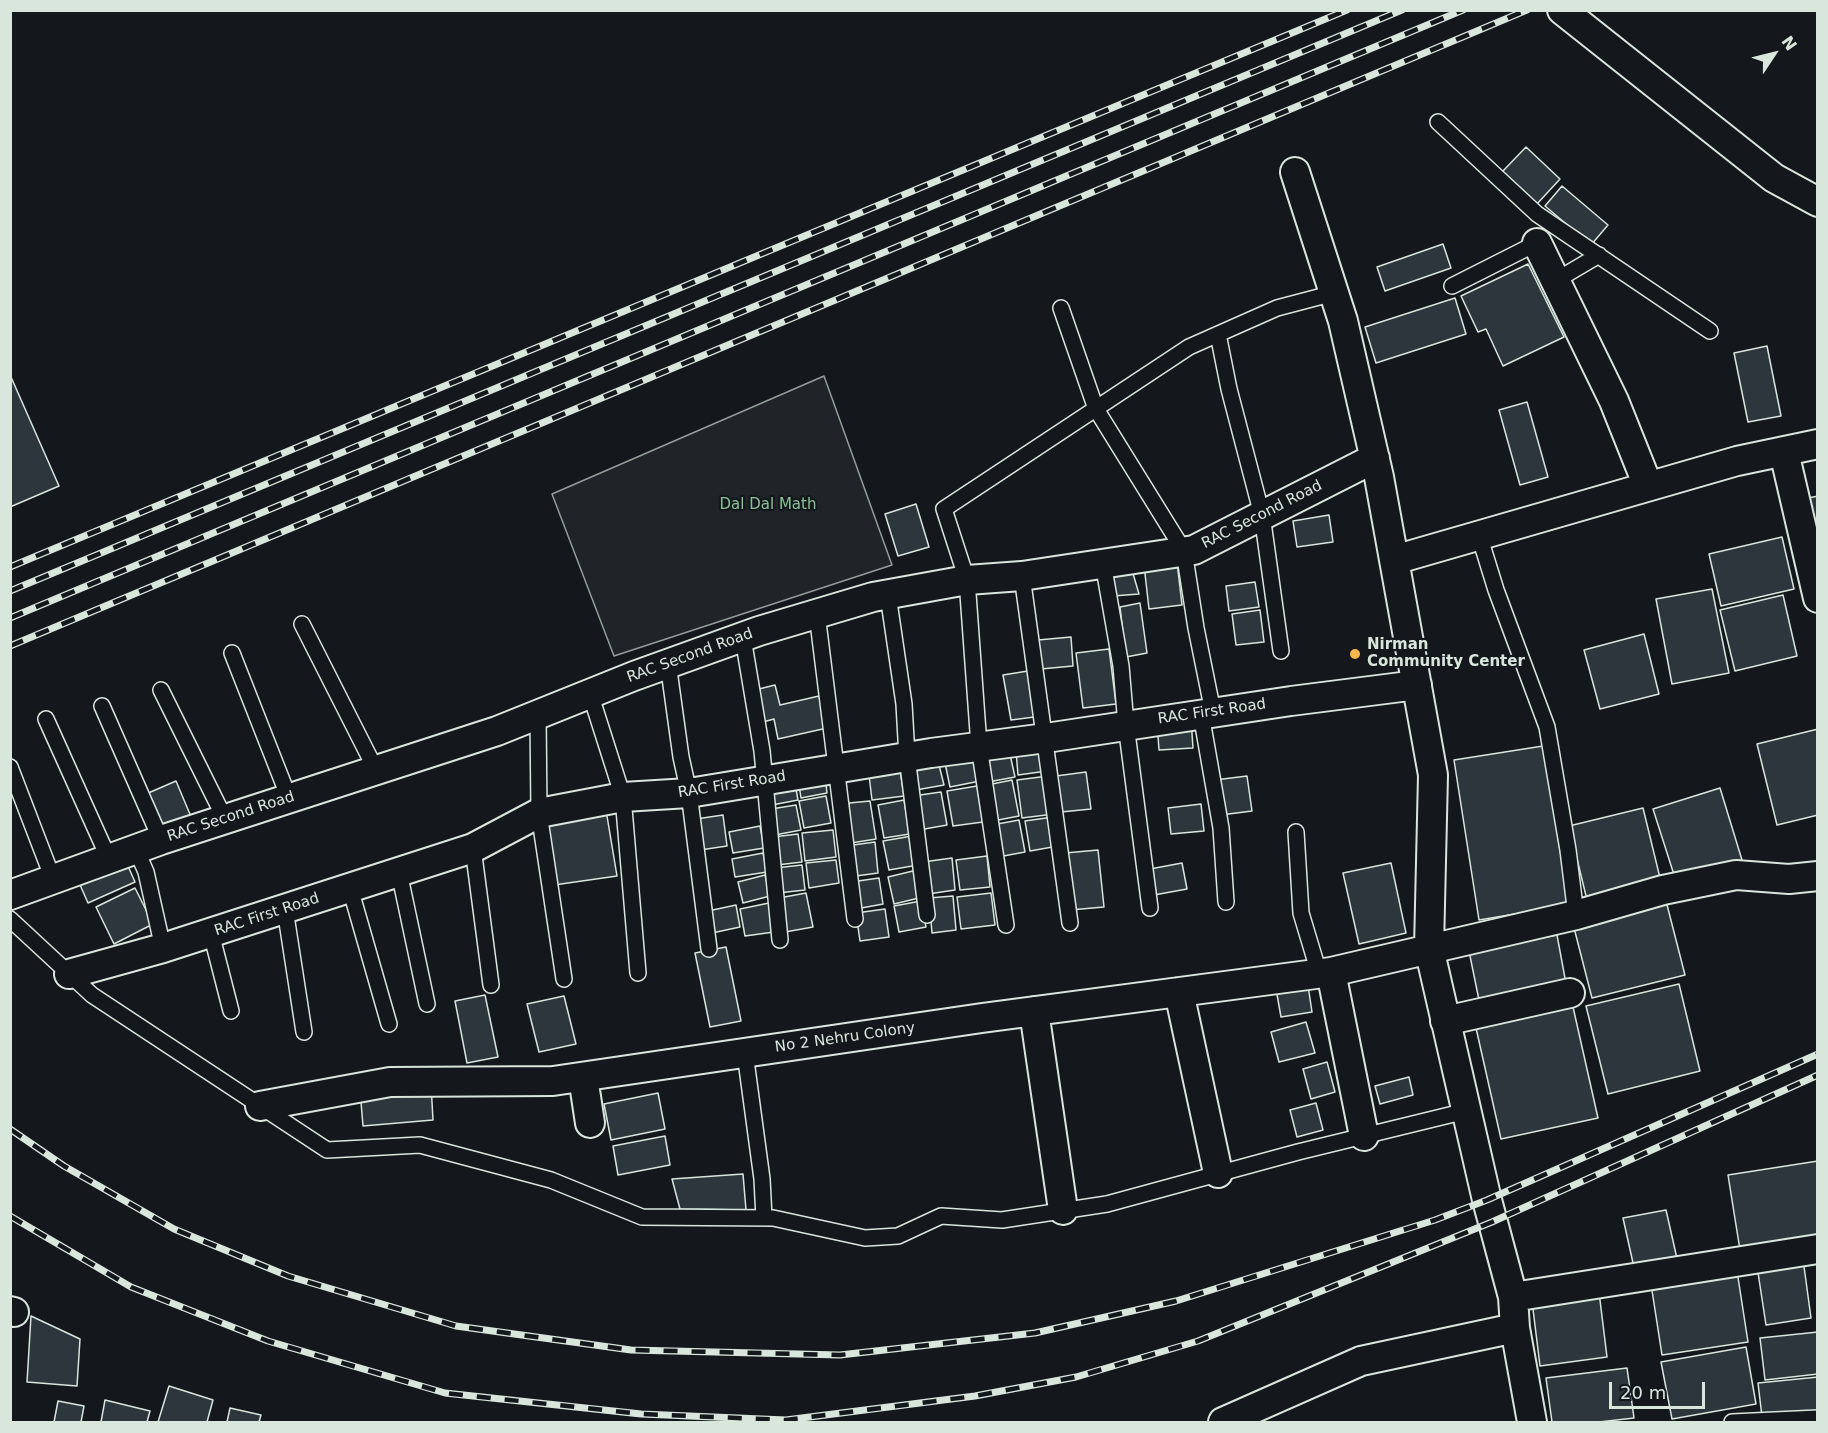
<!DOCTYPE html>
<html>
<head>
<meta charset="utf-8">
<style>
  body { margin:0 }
  #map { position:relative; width:1828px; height:1433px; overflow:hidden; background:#14181c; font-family:"DejaVu Sans",sans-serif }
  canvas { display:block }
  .frame { position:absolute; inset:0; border:12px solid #d8e6dc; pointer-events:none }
  .north { position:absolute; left:1744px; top:24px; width:60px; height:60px; -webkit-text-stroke:4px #14181c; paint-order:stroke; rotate:55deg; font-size:16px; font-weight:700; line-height:24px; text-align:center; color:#d8e6dc }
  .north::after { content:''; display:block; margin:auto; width:21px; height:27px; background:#d8e6dc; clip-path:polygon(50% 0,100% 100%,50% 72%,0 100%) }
  .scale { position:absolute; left:1609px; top:1382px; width:96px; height:27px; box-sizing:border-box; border:3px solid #d8e6dc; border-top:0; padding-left:8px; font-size:18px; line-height:21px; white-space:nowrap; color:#d8e6dc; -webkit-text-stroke:4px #14181c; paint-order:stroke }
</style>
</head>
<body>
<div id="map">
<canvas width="1828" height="1433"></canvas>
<div class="frame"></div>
<div class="north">N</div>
<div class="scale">20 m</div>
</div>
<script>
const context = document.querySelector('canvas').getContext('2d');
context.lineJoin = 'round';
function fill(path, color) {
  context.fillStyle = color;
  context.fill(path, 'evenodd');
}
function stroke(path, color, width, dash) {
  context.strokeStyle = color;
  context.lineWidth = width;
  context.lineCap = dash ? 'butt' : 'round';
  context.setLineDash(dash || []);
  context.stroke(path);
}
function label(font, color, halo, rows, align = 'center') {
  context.font = font + ' "DejaVu Sans",sans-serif';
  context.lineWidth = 4.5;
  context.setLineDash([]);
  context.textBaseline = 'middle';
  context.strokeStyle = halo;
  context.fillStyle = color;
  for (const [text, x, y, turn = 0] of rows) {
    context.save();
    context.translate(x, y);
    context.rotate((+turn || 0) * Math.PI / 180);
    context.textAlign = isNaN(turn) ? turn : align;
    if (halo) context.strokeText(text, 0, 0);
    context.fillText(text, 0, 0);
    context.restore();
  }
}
const green = new Path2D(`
  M824 376 892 565 614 656 552 494Z`);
fill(green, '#202428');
stroke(green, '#939e99', 1.5);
const building = new Path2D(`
  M1526 147 1560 179 1536 205 1502 172Z
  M1562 186 1608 225 1591 245 1545 206Z
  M1443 244 1451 268 1385 291 1377 267Z
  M1528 264 1564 337 1503 366 1486 329 1478 332 1461 296Z
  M1455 298 1466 334 1376 363 1365 327Z
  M1767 346 1781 416 1748 422 1734 353Z
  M11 377 59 486 10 507V378Z
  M1527 402 1548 477 1520 485 1499 410Z
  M1818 496V555L1799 500Z
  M916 504 929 547 898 556 885 514Z
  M1329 515 1333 542 1297 547 1293 521Z
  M1782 537 1794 589 1721 606 1709 554Z
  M1177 562 1182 605 1149 609 1144 565Z
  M1132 570 1139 594 1113 596 1112 571Z
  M1255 582 1259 607 1229 611 1226 586Z
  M1712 589 1729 673 1672 684 1656 599Z
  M1783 595 1797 656 1735 671 1720 610Z
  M1140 603 1147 653 1126 657 1120 607Z
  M1260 610 1264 642 1236 645 1232 614Z
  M1644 634 1659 694 1600 709 1584 650Z
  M1071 637 1073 666 1041 669 1038 640Z
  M1109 649 1116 704 1083 708 1076 653Z
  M1034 670 1042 716 1011 720 1003 675Z
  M775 685 780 705 819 696 827 728 778 739 774 719 763 722 755 690Z
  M1191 719 1193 748 1159 750 1157 722Z
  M1818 729V815L1777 825 1757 744Z
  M1543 746 1569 905 1479 920 1454 760Z
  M1044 747 1047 771 1018 775 1016 751Z
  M1009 750 1015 777 988 782 984 753Z
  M974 752 980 781 950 787 944 758Z
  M937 757 944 785 916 790 911 762Z
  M899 763 904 796 872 800 868 767Z
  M1086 772 1091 809 1061 812 1056 776Z
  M825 775 827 793 801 798 798 779Z
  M1048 776 1054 814 1022 818 1017 780Z
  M1247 776 1252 811 1221 815 1215 780Z
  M794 778 798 800 772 805 767 783Z
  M1012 780 1019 816 993 821 987 785Z
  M176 781 192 819 163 832 146 794Z
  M977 786 983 822 953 826 947 791Z
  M1720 788 1742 860 1676 881 1653 809Z
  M941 792 947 825 919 830 913 796Z
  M826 796 831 823 804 828 799 801Z
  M904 800 910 834 884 838 878 805Z
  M870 801 876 839 851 843 849 803Z
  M1201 804 1204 831 1171 834 1168 808Z
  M796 805 801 830 775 835 771 809Z
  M1643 808 1661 882 1587 900 1569 826Z
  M606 810 617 876 554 885 543 820Z
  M723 815 727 846 700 850 696 819Z
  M1053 817 1058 846 1030 851 1025 821Z
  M1019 820 1025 852 998 857 992 825Z
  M760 826 764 848 733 853 729 832Z
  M833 830 836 857 805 861 802 833Z
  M798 834 802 862 777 865 773 837Z
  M912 836 918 865 889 870 883 841Z
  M875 842 878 873 856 876 853 845Z
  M1098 850 1104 907 1070 910 1065 853Z
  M763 853 767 872 735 877 732 859Z
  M987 856 990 887 960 890 956 860Z
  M124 857 135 882 88 903 77 878Z
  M952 858 955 890 928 894 923 862Z
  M836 860 839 883 809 888 806 863Z
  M1182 863 1187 889 1154 895 1150 869Z
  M1391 863 1406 933 1359 944 1343 873Z
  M802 865 805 890 778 893 775 868Z
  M917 870 923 897 894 904 888 877Z
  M765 875 770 896 743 903 738 882Z
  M879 878 883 904 856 909 851 882Z
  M135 888 153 924 114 944 96 907Z
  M806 893 813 927 785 932 779 898Z
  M991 893 995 925 961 929 957 897Z
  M953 896 956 930 932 933 929 898Z
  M1665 897 1685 975 1592 998 1572 920Z
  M921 901 926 927 899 932 894 906Z
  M769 903 774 932 745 936 740 909Z
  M736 905 740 927 712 933 708 911Z
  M885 909 889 937 860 941 856 913Z
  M1557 935 1567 989 1480 1005 1469 951Z
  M726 947 741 1021 710 1027 695 953Z
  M1307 979 1312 1012 1281 1017 1275 983Z
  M1679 984 1700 1071 1608 1094 1586 1006Z
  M485 995 498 1057 467 1063 455 1001Z
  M564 996 576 1044 539 1052 527 1004Z
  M1573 1007 1598 1118 1501 1139 1476 1028Z
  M1306 1022 1315 1053 1279 1062 1271 1032Z
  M1327 1062 1335 1092 1311 1099 1303 1069Z
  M1409 1077 1413 1095 1380 1104 1375 1086Z
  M431 1084 433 1120 363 1126 360 1090Z
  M658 1093 665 1129 611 1140 604 1104Z
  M1316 1103 1323 1130 1297 1137 1290 1110Z
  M665 1136 670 1165 618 1175 613 1146Z
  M1818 1161V1238L1740 1250 1728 1175Z
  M743 1174 746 1210 680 1209 672 1179Z
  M1666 1210 1678 1263 1635 1272 1623 1218Z
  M1803 1259 1811 1318 1766 1325 1757 1266Z
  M1737 1271 1748 1342 1662 1355 1651 1284Z
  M1599 1292 1607 1357 1540 1366 1532 1301Z
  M31 1316 80 1339 77 1386 27 1382Z
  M1818 1332V1374L1765 1380 1760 1338Z
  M1746 1347 1756 1404 1672 1419 1661 1362Z
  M1627 1368 1634 1418 1599 1422H1552L1546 1378Z
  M1818 1377V1411L1762 1417 1758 1383Z
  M169 1386 213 1400 207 1422H158Z
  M105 1400 150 1411 147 1422H101Z
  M58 1401 84 1406 81 1422H54Z
  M230 1408 261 1415 259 1422H227Z`);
fill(building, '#2c363c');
stroke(building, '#d8e6dc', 1.5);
const lane = new Path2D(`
  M1438 122 1537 214 1710 331
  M1555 281 1599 255
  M1452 286 1537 243
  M1061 308 1096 409 1184 551 1196 628 1213 712
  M1218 334 1229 389 1262 515 1281 651
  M1479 535 1496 590 1547 727 1568 850 1576 915
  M1103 563 1121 666 1126 725 1150 908
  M1022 576 1070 923
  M888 595 904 704 907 757 927 915
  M817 614 855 919
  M302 624 376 770
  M743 638 762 751 780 940
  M232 653 289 798
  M668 663 681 757 689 793 709 949
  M161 690 225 819
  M590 693 623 797 638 973
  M102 706 161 840
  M538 714 539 813 564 979
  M1201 714 1221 828 1226 902
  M46 719 109 859
  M10 767 53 879
  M1296 832 1301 913 1319 973
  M473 848 491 985
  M136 849 146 872 163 948
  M399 872 427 1004
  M350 888 389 1024
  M285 909 304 1032
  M10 919 92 995 327 1150 420 1145 551 1180 642 1217 773 1218 865 1238 898 1236 941 1216 1002 1220 1107 1204 1298 1152 1466 1111
  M1006 925 979 746 967 580 944 509 1189 347 1277 308 1334 293
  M211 933 231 1011
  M745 1053 762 1179 764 1218
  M1732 1422 1818 1418`);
const street = new Path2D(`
  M1562 10 1774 178 1818 202
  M1295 172 1343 321 1379 477 1433 775 1429 948 1487 1200 1513 1297 1515 1328 1532 1422
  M1537 243 1614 401 1648 486
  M1784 452 1818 598
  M1394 560 1737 461 1818 444
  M10 895 161 840 497 731 634 676 759 631 873 597 967 580 1022 576 1194 550 1375 458
  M1331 972 1364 1136
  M69 974 163 948 473 848 539 813 623 797 689 793 931 753 1046 738 1291 701 1417 685
  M1179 992 1218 1173
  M1034 1011 1063 1210
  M1445 1021 1570 993
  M583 1077 590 1123
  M260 1106 390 1082 553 1081 982 1018 1331 972 1576 915 1663 890 1736 875 1789 879 1818 876
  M1513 1297 1818 1249
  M10 1311 14 1312
  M1223 1422 1361 1361 1515 1328`);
stroke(lane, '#d8e6dc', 18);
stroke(street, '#d8e6dc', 32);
stroke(lane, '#14181c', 15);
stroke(street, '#14181c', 28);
const rail = new Path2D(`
  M10 567 1347 10
  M10 591 1402 10
  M10 618 1463 10
  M10 646 1527 10
  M10 1129 64 1166 174 1229 288 1276 456 1326 631 1350 840 1355 1035 1333 1176 1301 1435 1220 1487 1200 1818 1054
  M10 1216 131 1287 268 1341 445 1393 641 1414 786 1420 975 1396 1076 1377 1198 1341 1492 1222 1818 1075`);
stroke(rail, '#d8e6dc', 7);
stroke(rail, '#14181c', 4.5, [14]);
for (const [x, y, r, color] of [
  [1355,654,6,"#ffb74d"]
]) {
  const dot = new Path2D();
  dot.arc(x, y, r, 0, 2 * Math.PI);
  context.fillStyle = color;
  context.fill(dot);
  stroke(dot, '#14181c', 2);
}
label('15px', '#8ac095', '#14181c', [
  ["Dal Dal Math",768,505]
]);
label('15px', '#d8e6dc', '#14181c', [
  ["RAC Second Road",1262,515,-27],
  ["RAC Second Road",690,656,-20],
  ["RAC First Road",1212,712,-8],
  ["RAC First Road",732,785,-9],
  ["RAC Second Road",231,817,-18],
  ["RAC First Road",267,915,-18],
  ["No 2 Nehru Colony",845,1038,-8]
]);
label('bold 15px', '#d8e6dc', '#14181c', [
  ["Nirman",1367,645],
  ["Community Center",1367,662]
], 'left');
</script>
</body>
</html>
